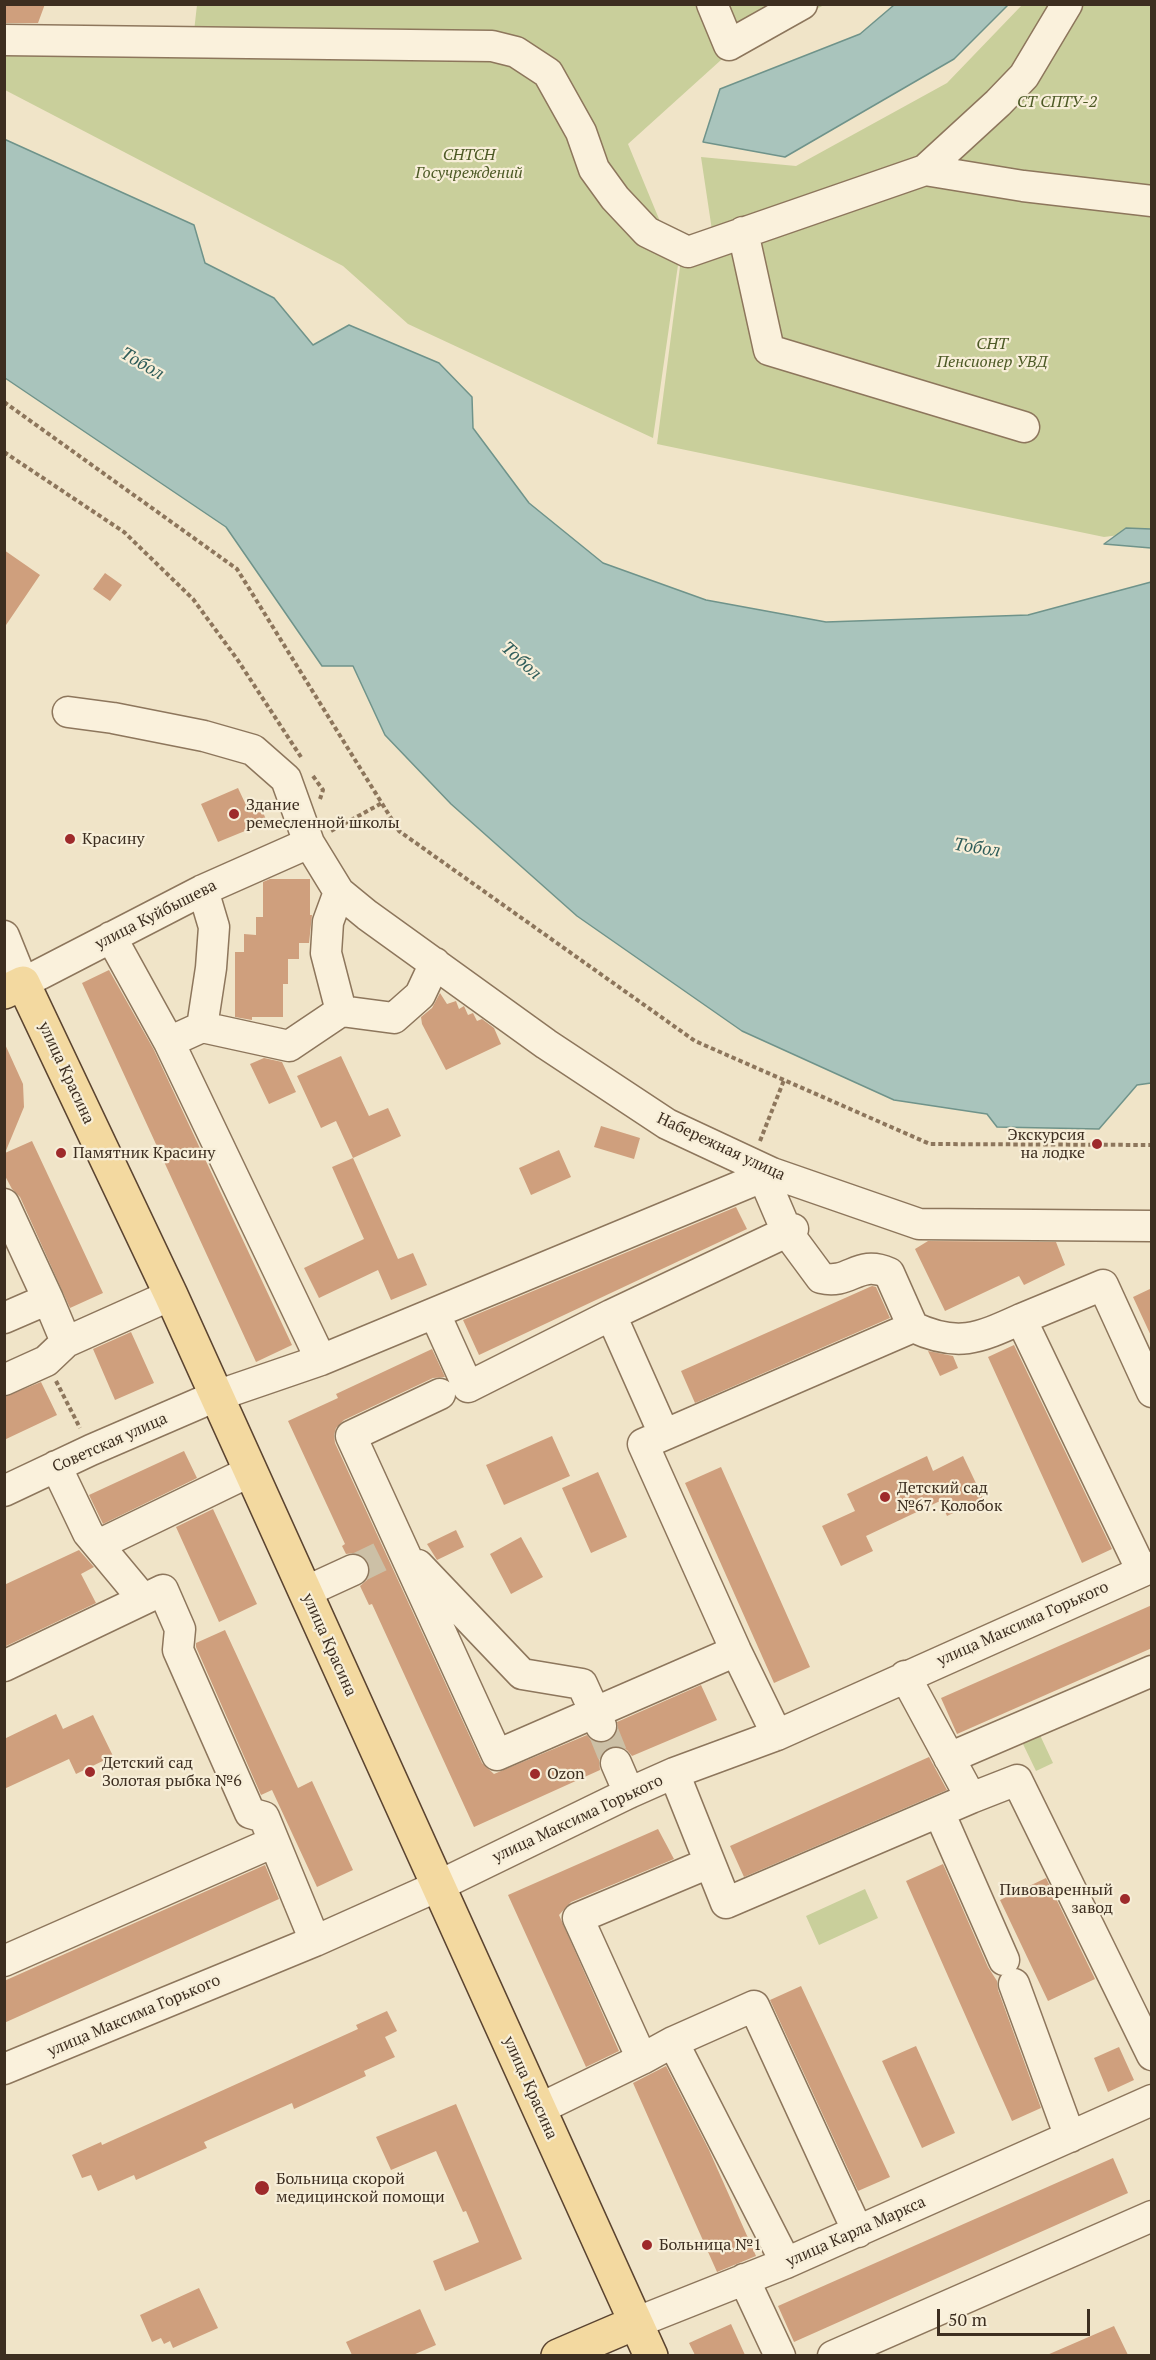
<!DOCTYPE html>
<html>
<head>
<meta charset="utf-8">
<style>
  body { margin:0 }
  #map { position:relative; width:1156px; height:2360px; overflow:hidden; background:#f0e4c8; font-family:"PT Serif",serif }
  canvas { display:block }
  .frame { position:absolute; inset:0; border:6px solid #3d2e20; pointer-events:none }
  .scale { position:absolute; left:937px; top:2309px; width:153px; height:27px; box-sizing:border-box; border:3px solid #3d2e20; border-top:0; padding-left:8px; font-size:18px; line-height:21px; white-space:nowrap; color:#3d2e20; -webkit-text-stroke:4px #f7eed8; paint-order:stroke }
</style>
</head>
<body>
<div id="map">
<canvas width="1156" height="2360"></canvas>
<div class="frame"></div>
<div class="scale">50 m</div>
</div>
<script>
const context = document.querySelector('canvas').getContext('2d');
context.lineJoin = 'round';
function fill(path, color) {
  context.fillStyle = color;
  context.fill(path, 'evenodd');
}
function stroke(path, color, width, dash) {
  context.strokeStyle = color;
  context.lineWidth = width;
  context.lineCap = dash ? 'butt' : 'round';
  context.setLineDash(dash || []);
  context.stroke(path);
}
function label(font, color, halo, rows, align = 'center') {
  context.font = font + ' "PT Serif",serif';
  context.lineWidth = 4.5;
  context.setLineDash([]);
  context.textBaseline = 'middle';
  context.strokeStyle = halo;
  context.fillStyle = color;
  for (const [text, x, y, turn = 0] of rows) {
    context.save();
    context.translate(x, y);
    context.rotate((+turn || 0) * Math.PI / 180);
    context.textAlign = isNaN(turn) ? turn : align;
    if (halo) context.strokeText(text, 0, 0);
    context.fillText(text, 0, 0);
    context.restore();
  }
}
fill(new Path2D(`
  M197 5H824L721 60 628 144 678 265 653 438 408 324 343 266 5 90 4 45 192 49Z
  M1022 5H1151V208L925 180 713 237 701 157 796 166 947 83Z
  M923 186 1151 214V531L1104 537 657 444 681 259Z
  M1039 1733 1053 1763 1036 1771 1022 1742Z
  M865 1889 878 1918 819 1945 806 1916Z`), '#c9cf9b');
const water = new Path2D(`
  M894 5H1008L954 59 785 157 703 142 720 89 860 34Z
  M4 139 194 225 205 263 274 298 313 345 349 325 439 363 472 397 473 428 529 503 603 563 706 600 826 622 1028 615 1151 582V1083L1137 1085 1099 1129 997 1127 987 1114 894 1100 742 1031 577 916 451 804 385 735 353 666H322L226 527 5 378Z
  M1126 528 1151 529V548L1104 544Z`);
fill(water, '#a9c4bc');
stroke(water, '#6f938a', 1.5);
fill(new Path2D(`
  M4 4H45L38 23H4Z
  M4 550 40 575 4 628Z
  M105 573 122 585 110 601 93 589Z
  M238 788 246 805 258 800 267 822 218 842 201 804Z
  M270 879H310V915H312L309 943H299V959H288V984H283V1017H252V1020L235 1017V952H244V934L256 935V917H263V882Z
  M109 970 154 1050 292 1345 256 1362 82 983Z
  M440 993 447 1004 456 1001 459 1009 464 1006 468 1015 473 1013 477 1021 482 1019 494 1028 501 1044 446 1070 422 1024 421 1017 432 1008Z
  M4 1042 23 1084 24 1107 5 1153 32 1141 103 1293 70 1308 20 1197 12 1189 4 1174Z
  M341 1056 369 1116 388 1108 401 1136 353 1158 336 1121 321 1128 297 1076Z
  M264 1058 282 1062 296 1092 269 1104 250 1064Z
  M601 1126 640 1138 634 1159 594 1147Z
  M559 1150 571 1177 531 1195 519 1168Z
  M353 1158 398 1259 413 1253 427 1285 391 1300 378 1270 319 1298 304 1268 364 1239 332 1167Z
  M736 1207 747 1229 479 1355 463 1320Z
  M928 1241 1056 1242 1065 1265 1024 1285 1019 1276 945 1311 915 1249Z
  M872 1286 876 1287 890 1318 695 1403 681 1371Z
  M1152 1288V1338L1133 1297Z
  M131 1332 154 1383 115 1400 93 1349Z
  M1014 1345 1112 1549 1082 1563 988 1357Z
  M432 1349 445 1377 433 1378 344 1420 336 1428 334 1435 335 1443 482 1763 494 1774 587 1735 591 1740 599 1743 608 1742 615 1736 618 1728 617 1722 701 1685 717 1720 632 1756 627 1750 619 1746 609 1747 602 1753 599 1760 600 1770 474 1827 372 1604 369 1605 360 1586 367 1580 370 1572 368 1562 362 1556 355 1553 346 1554 342 1546 345 1544 288 1421 338 1398 336 1394Z
  M928 1351 953 1356 958 1368 940 1376Z
  M41 1382 57 1415 4 1440V1397Z
  M552 1436 570 1476 504 1505 486 1465Z
  M184 1451 197 1478 103 1524 89 1495Z
  M927 1456 933 1471 963 1456 983 1498 947 1516 940 1501 866 1536 873 1551 841 1566 822 1526 855 1511 847 1494Z
  M721 1467 810 1667 774 1683 685 1483Z
  M598 1472 627 1537 591 1553 562 1488Z
  M213 1509 257 1604 219 1622 176 1527Z
  M456 1530 464 1547 437 1560 427 1544Z
  M521 1537 543 1577 511 1594 490 1554Z
  M79 1550 94 1567 81 1574 96 1603 4 1647V1585Z
  M1152 1605V1648L957 1734 941 1698Z
  M225 1630 298 1788 312 1781 353 1870 317 1887 272 1790 261 1795 196 1647V1643Z
  M56 1714 63 1729 93 1715 113 1756 76 1774 69 1759 4 1789V1739Z
  M929 1757 947 1790 744 1877 730 1846Z
  M658 1829 674 1859 571 1902 559 1915 619 2051 586 2067 508 1895Z
  M943 1864 988 1967 997 1981 998 1990 1041 2108 1012 2121 906 1881Z
  M265 1865 279 1899 4 2023V1981Z
  M1046 1878 1095 1979 1048 2001 1000 1900Z
  M801 1986 890 2177 858 2191 770 2000Z
  M387 2011 397 2031 385 2037 395 2057 364 2071 366 2076 294 2109 292 2103 204 2142 207 2148 136 2180 134 2175 98 2191 91 2175 82 2178 72 2155 101 2142 102 2145 358 2029 356 2025Z
  M916 2046 955 2133 922 2148 882 2061Z
  M1119 2047 1134 2080 1108 2092 1094 2058Z
  M666 2066 709 2150 756 2256 717 2272 633 2083Z
  M456 2104 522 2259 445 2291 433 2261 479 2242 466 2211 463 2212 436 2151 391 2170 376 2137Z
  M1113 2158 1128 2193 794 2342 778 2306Z
  M199 2288 218 2328 173 2348 170 2341 164 2344 161 2338 152 2342 140 2315Z
  M420 2309 436 2345 413 2355H352L346 2342Z
  M731 2324 745 2355H695L689 2343Z
  M1114 2326 1128 2355H1047Z`), '#cf9f7d');
stroke(new Path2D(`
  M353 1570 392 1551
  M601 1726 616 1763`), '#ccc0a6', 30, [30, 15]);
const minor = new Path2D(`
  M712 4 729 45 802 4
  M4 40 492 46 516 52 548 73 581 132 594 169 615 198 647 232 688 252 925 170 998 103 1024 76 1067 4
  M925 170 1023 186 1152 201
  M743 232 769 350 1024 427
  M68 712 113 718 204 736 253 750 286 779 309 843 339 892 367 915 546 1044 667 1124 772 1173 919 1224 1152 1226
  M339 892 328 922 326 953 341 1011
  M4 936 23 983 203 890 309 843
  M111 937 169 1042 321 1360
  M202 1027 211 968 214 927 203 890
  M169 1042 202 1027 289 1046 341 1011 394 1018 420 995 435 963
  M763 1176 787 1232 821 1278C851 1285 857 1259 889 1273L913 1327 643 1444 736 1651 777 1735
  M4 1204 48 1299
  M435 1314 468 1387 611 1315 793 1229
  M611 1315 664 1434
  M4 1318 48 1299 66 1342
  M913 1327C958 1348 979 1338 1021 1319
  M4 1380 46 1361 66 1342 171 1295
  M440 1394 351 1436 497 1755 736 1651
  M56 1466 88 1533 143 1599
  M4 1491 91 1450 216 1396 321 1360 772 1173
  M98 1545 251 1471
  M418 1565 522 1674 582 1684 601 1726
  M1142 1571 1021 1319 1103 1285 1152 1392
  M305 1592 353 1570
  M4 1666 163 1590 180 1629 178 1650 250 1813 264 1817 315 1941
  M905 1676 971 1798 1017 1780 1152 2055
  M949 1758 1152 1671
  M616 1763 629 1793
  M674 1773 726 1903 971 1798
  M939 1812 1004 1960
  M709 1863 578 1918 642 2059 673 2042 754 2006 858 2232
  M4 1961 274 1842
  M1014 1984 1070 2137
  M673 2042 786 2263
  M4 2069 315 1941 438 1886 629 1793 674 1773 777 1735 1152 1567
  M539 2109 642 2059
  M744 2279 780 2356
  M635 2323 786 2263 1152 2100
  M833 2356 1152 2216`);
const major = new Path2D(`
  M4 992 23 983 171 1295 651 2356
  M558 2356 635 2323`);
stroke(minor, '#8d765c', 33);
stroke(major, '#5b4430', 36);
stroke(new Path2D(`
  M4 402 237 569 399 831 695 1041 930 1144 1152 1145
  M4 452 124 532 193 599 237 659 301 757
  M313 776 323 790 320 799
  M331 831 382 803
  M760 1141 784 1080
  M56 1381 80 1428`), '#8d765c', 4, [4.5, 3]);
stroke(minor, '#faf1dc', 30);
stroke(major, '#f3d9a0', 33);
for (const [x, y, r, color] of [
  [234,814,6,"#9e2a2b"],
  [70,839,6,"#9e2a2b"],
  [1097,1144,6,"#9e2a2b"],
  [61,1153,6,"#9e2a2b"],
  [885,1497,6,"#9e2a2b"],
  [90,1772,6,"#9e2a2b"],
  [535,1774,6,"#9e2a2b"],
  [1125,1899,6,"#9e2a2b"],
  [262,2188,8,"#9e2a2b"],
  [647,2245,6,"#9e2a2b"]
]) {
  const dot = new Path2D();
  dot.arc(x, y, r, 0, 2 * Math.PI);
  context.fillStyle = color;
  context.fill(dot);
  stroke(dot, '#f7eed8', 2);
}
label('italic 16px', '#4d5a26', '#f7eed8', [
  ["СТ СПТУ-2",1057,102],
  ["СНТСН",469,155],
  ["Госучреждений",469,173],
  ["СНТ",992,344],
  ["Пенсионер УВД",992,362]
]);
label('16px', '#3d2e20', '#f7eed8', [
  ["Здание",246,805],
  ["ремесленной школы",246,823],
  ["Красину",82,839],
  ["Экскурсия",1085,1135,"right"],
  ["на лодке",1085,1153,"right"],
  ["Памятник Красину",73,1153],
  ["Детский сад",897,1488],
  ["№67. Колобок",897,1506],
  ["Детский сад",102,1763],
  ["Золотая рыбка №6",102,1781],
  ["Ozon",547,1774],
  ["Пивоваренный",1113,1890,"right"],
  ["завод",1113,1908,"right"],
  ["Больница скорой",276,2179],
  ["медицинской помощи",276,2197],
  ["Больница №1",659,2245]
], 'left');
label('16px', '#3d2e20', '#f7eed8', [
  ["улица Куйбышева",156,915,-27],
  ["улица Красина",66,1073,65],
  ["Набережная улица",721,1147,25],
  ["Советская улица",110,1443,-24],
  ["улица Максима Горького",1023,1624,-24],
  ["улица Красина",329,1645,66],
  ["улица Максима Горького",578,1819,-25],
  ["улица Максима Горького",134,2016,-23],
  ["улица Красина",530,2088,66],
  ["улица Карла Маркса",856,2232,-24]
]);
label('italic 18px', '#2f5d5a', '#f7eed8', [
  ["Тобол",142,364,30],
  ["Тобол",521,661,42],
  ["Тобол",977,848,9]
]);
</script>
</body>
</html>
